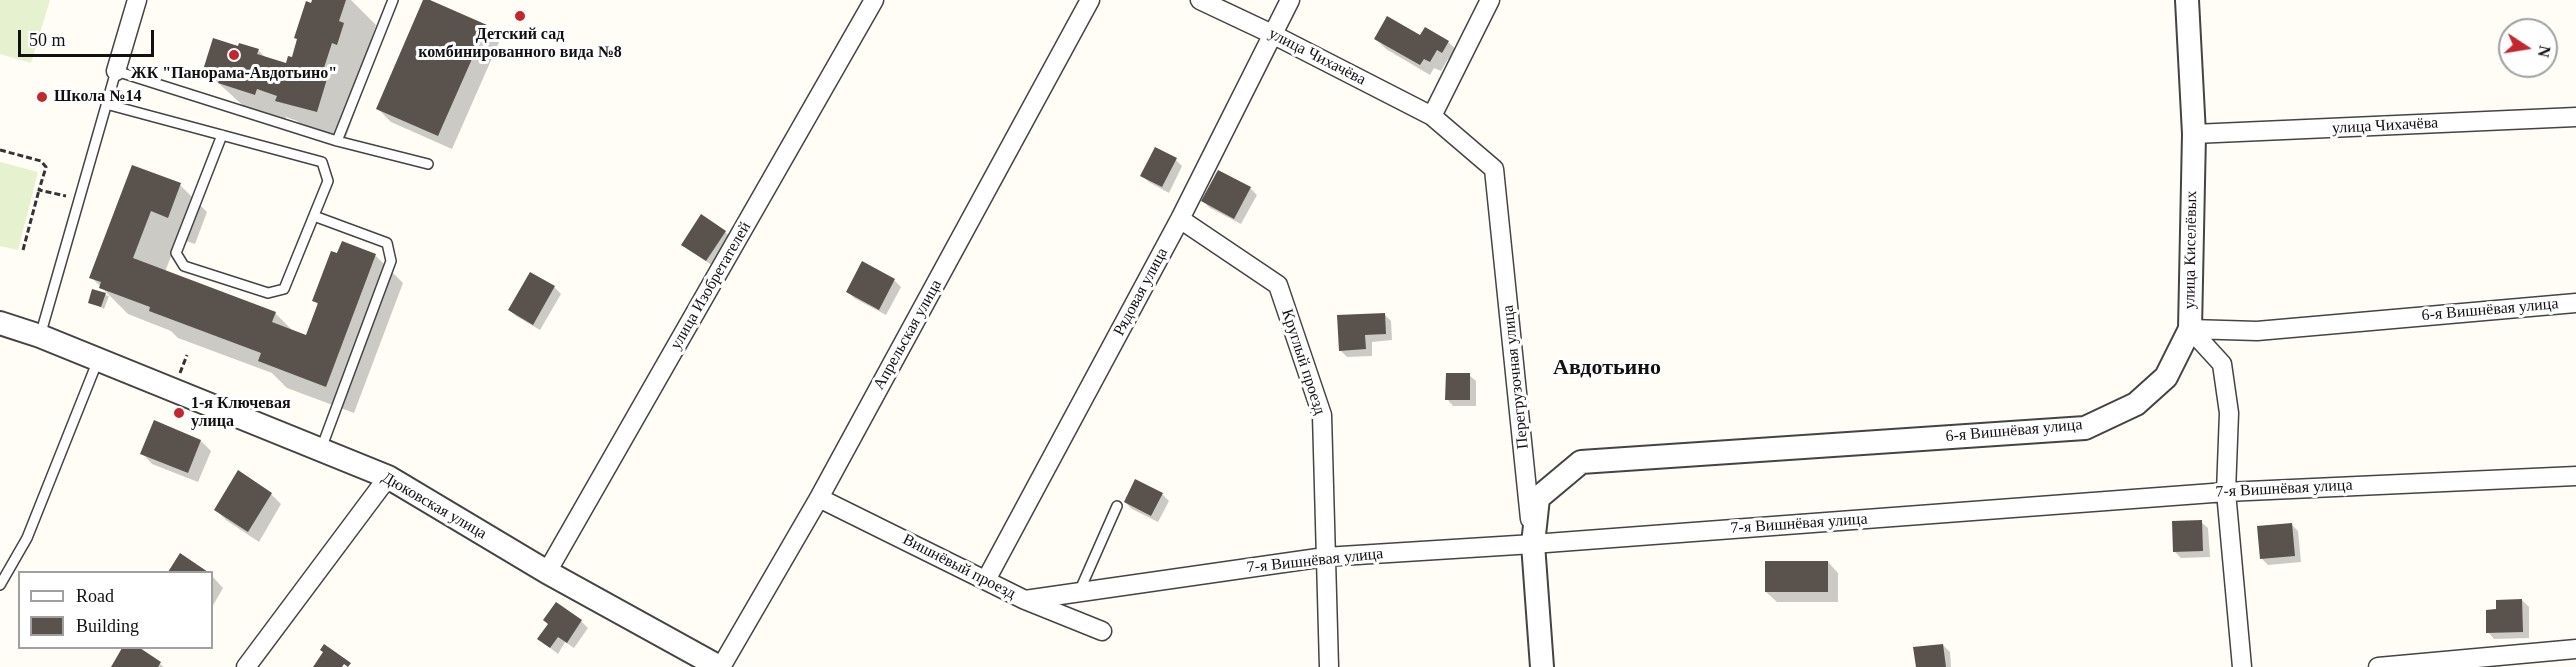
<!DOCTYPE html>
<html>
<head>
<meta charset="utf-8">
<style>
  body { margin:0 }
  #map { position:relative; width:2576px; height:667px; overflow:hidden; background:#fffdf5; font-family:Georgia,serif }
  canvas { display:block }
  .legend { position:absolute; left:18px; top:571px; width:195px; height:78px; box-sizing:border-box; background:#fff; border:2px solid #a0a0a0; margin:0; padding:8px 10px; list-style:none; font-size:18px; color:#111 }
  .legend li { display:flex; align-items:center; gap:12px; height:30px }
  .legend b { width:30px; border:2px solid #a0a0a0 }
  .north { position:absolute; left:2498px; top:18px; width:60px; height:60px; box-sizing:border-box; background:#fff; border:2px solid #a0a0a0; border-radius:50%; rotate:102deg; font-size:16px; font-weight:700; line-height:24px; text-align:center; color:#111 }
  .north::after { content:''; display:block; margin:auto; width:21px; height:27px; background:#c4262e; clip-path:polygon(50% 0,100% 100%,50% 72%,0 100%) }
  .scale { position:absolute; left:18px; top:30px; width:136px; height:27px; box-sizing:border-box; border:3px solid #111; border-top:0; padding-left:8px; font-size:18px; line-height:21px; white-space:nowrap; color:#111; -webkit-text-stroke:4px #fff; paint-order:stroke }
</style>
</head>
<body>
<div id="map">
<canvas width="2576" height="667"></canvas>
<ul class="legend">
<li><b style="height:8px;background:#fff"></b>Road</li>
<li><b style="height:16px;background:#5a524d"></b>Building</li>
</ul>
<div class="north">N</div>
<div class="scale">50 m</div>
</div>
<script>
const context = document.querySelector('canvas').getContext('2d');
context.lineJoin = 'round';
function fill(path, color) {
  context.fillStyle = color;
  context.fill(path, 'evenodd');
}
function stroke(path, color, width, dash) {
  context.strokeStyle = color;
  context.lineWidth = width;
  context.lineCap = dash ? 'butt' : 'round';
  context.setLineDash(dash || []);
  context.stroke(path);
}
function label(font, color, halo, rows, align = 'center') {
  context.font = font + ' Georgia,serif';
  context.lineWidth = 6;
  context.setLineDash([]);
  context.textBaseline = 'middle';
  context.strokeStyle = halo;
  context.fillStyle = color;
  for (const [text, x, y, turn = 0] of rows) {
    context.save();
    context.translate(x, y);
    context.rotate((+turn || 0) * Math.PI / 180);
    context.textAlign = isNaN(turn) ? turn : align;
    if (halo) context.strokeText(text, 0, 0);
    context.fillText(text, 0, 0);
    context.restore();
  }
}
fill(new Path2D(`
  M0 0H50L31 63 0 54Z
  M0 162 38 172 18 250 0 246Z`), '#e6f2cf');
fill(new Path2D(`
  M314 0H351L376 25 368 49 372 53 350 104 356 109 345 140 306 129 297 121 286 117 284 123 249 111 204 70 239 48 258 50 266 58 287 65 293 59Z
  M425 0 486 26 500 40 452 149 391 122 377 108Z
  M1421 37 1448 42 1459 52 1453 62 1448 59 1441 71 1434 68 1430 75 1386 49 1376 39Z
  M1176 160 1182 166 1169 193 1149 182 1142 176Z
  M132 167 180 185 207 212 195 244 178 238 165 272 275 313 294 332 307 337 319 306 313 300 342 243 376 256 403 283 354 413 287 388 272 373 178 338 171 331 128 314 91 277Z
  M1250 188 1257 195 1241 224 1210 208 1203 201Z
  M725 232 732 238 714 267 683 244Z
  M863 263 895 281 901 287 886 315 854 298 847 291Z
  M530 274 554 287 561 294 540 330 516 316 509 309Z
  M93 291 109 296 104 309 90 302Z
  M1384 314 1391 321 1392 340 1372 342V356L1347 357 1340 350Z
  M1469 375 1476 381V406H1453L1447 399Z
  M201 441 211 451 198 482 152 464 142 453Z
  M271 494 281 504 259 542 226 520 216 510Z
  M1162 494 1169 501 1158 522 1132 509 1125 502Z
  M2201 522 2208 528 2210 557 2181 558 2175 552Z
  M2291 524 2298 531 2301 562 2268 565 2262 559Z
  M1828 562 1838 573V602H1777L1766 592Z
  M213 577 223 588 212 607V577Z
  M2522 600 2529 607V638L2494 639 2488 632 2498 611Z
  M581 621 588 628 574 648 565 642 558 654 539 639Z
  M1943 645 1950 652 1951 667H1917Z
  M124 648H137L164 667H112Z`), '#0003');
fill(new Path2D(`
  M312 0H346L339 21 344 23 337 45 332 43 321 77 327 79 317 112 275 101 277 96 257 89 255 95 218 83 221 76 203 70 213 38 238 46 239 43 259 49 257 54 286 63 288 56 292 57 297 39 294 38 306 1 311 3Z
  M423 0H430L487 25 438 136 376 109Z
  M1387 16 1420 35 1425 27 1449 41 1442 53 1437 50 1430 62 1424 59 1420 65 1374 39Z
  M1155 147 1177 158 1162 187 1140 176Z
  M132 165 181 183 168 218 151 211 133 258 276 312 272 322 306 335 318 303 312 301 331 251 337 253 342 241 376 254 326 387 258 361 261 353 149 311 150 307 99 288 101 282 89 278Z
  M1218 170 1251 187 1234 219 1201 201Z
  M701 214 726 231 706 261 681 245Z
  M862 261 895 279 879 310 846 292Z
  M530 272 555 286 533 325 508 310Z
  M92 289 106 293 101 307 88 303Z
  M1385 313 1386 334 1365 335 1366 349 1339 351 1337 315Z
  M1446 373H1470V400H1445Z
  M154 420 201 440 188 473 140 454Z
  M238 470 272 493 248 532 214 510Z
  M1135 479 1163 493 1151 516 1124 502Z
  M2202 520 2203 551 2173 552 2172 521Z
  M2292 523 2295 556 2260 559 2257 526Z
  M180 553 208 572H168Z
  M1765 561H1828V592H1765Z
  M2522 599 2523 632 2486 633V610L2496 609V600Z
  M556 602 582 620 567 643 558 637 550 648 537 639 548 624 543 620Z
  M324 644 351 663 348 667 344 664 342 667H313L323 652 320 650Z
  M1943 644 1946 667H1916L1913 647Z
  M122 648H140L161 662 158 667H111Z`), '#5a524d');
const service = new Path2D(`
  M106 104 322 162 328 181 284 289 268 293 184 266 176 253 222 135
  M337 141 393 0
  M314 216 387 243 391 261 321 449
  M40 336 116 71 337 141 428 164
  M0 585 27 538 98 360
  M1079 592 1117 506`);
const minor = new Path2D(`
  M1200 0 1272 34 1432 116 1494 169 1530 519
  M116 71 137 0
  M1432 116 1490 0
  M2194 134 2576 117
  M1180 219 1278 285 1322 415 1329 667
  M2190 329 2257 331 2576 303
  M2190 329 2222 364 2229 413 2226 492 2242 667
  M819 498 1025 600 1102 631
  M547 572 874 0
  M986 580 1180 219 1290 0
  M1025 600 1325 557 1533 544 2226 492 2576 476
  M246 667 388 477
  M721 667 819 498 1090 0
  M2378 667 2576 649`);
const tertiary = new Path2D(`
  M0 323 40 336 388 477 547 572 719 667
  M1542 667 1533 544 1538 498 1581 462 2085 428 2136 404 2166 377 2190 329 2194 134 2187 0`);
stroke(service, '#444', 12);
stroke(minor, '#444', 21);
stroke(tertiary, '#444', 26);
stroke(new Path2D(`
  M0 150 41 161 46 167 39 190 66 196
  M23 250 39 190
  M180 373 187 355`), '#333', 3, [6, 3]);
stroke(service, '#fff', 9);
stroke(minor, '#fff', 18);
stroke(tertiary, '#fff', 22);
for (const [x, y, r, color] of [
  [520,16,6,"#c4262e"],
  [234,55,6,"#c4262e"],
  [42,97,6,"#c4262e"],
  [179,413,6,"#c4262e"]
]) {
  const dot = new Path2D();
  dot.arc(x, y, r, 0, 2 * Math.PI);
  context.fillStyle = color;
  context.fill(dot);
  stroke(dot, '#fff', 2);
}
label('bold 16px', '#111', '#fff', [
  ["Детский сад",520,35],
  ["комбинированного вида №8",520,53],
  ["ЖК \"Панорама-Авдотьино\"",234,74],
  ["Школа №14",54,97,"left"],
  ["1-я Ключевая",191,404,"left"],
  ["улица",191,422,"left"]
]);
label('16px', '#111', '#fff', [
  ["улица Чихачёва",1317,57,27],
  ["улица Чихачёва",2385,126,-3],
  ["улица Киселёвых",2191,250,-89],
  ["улица Изобретателей",711,286,-60],
  ["Рядовая улица",1141,292,-62],
  ["6-я Вишнёвая улица",2490,310,-5],
  ["Апрельская улица",908,335,-61],
  ["Круглый проезд",1303,362,72],
  ["Перегрузочная улица",1516,377,-96],
  ["6-я Вишнёвая улица",2014,431,-5],
  ["7-я Вишнёвая улица",2284,489,-3],
  ["Дюковская улица",434,506,30],
  ["7-я Вишнёвая улица",1799,524,-4],
  ["7-я Вишнёвая улица",1315,561,-6],
  ["Вишнёвый проезд",959,567,27]
]);
label('bold 22px', '#111', '#fff', [
  ["Авдотьино",1607,368]
]);
</script>
</body>
</html>
